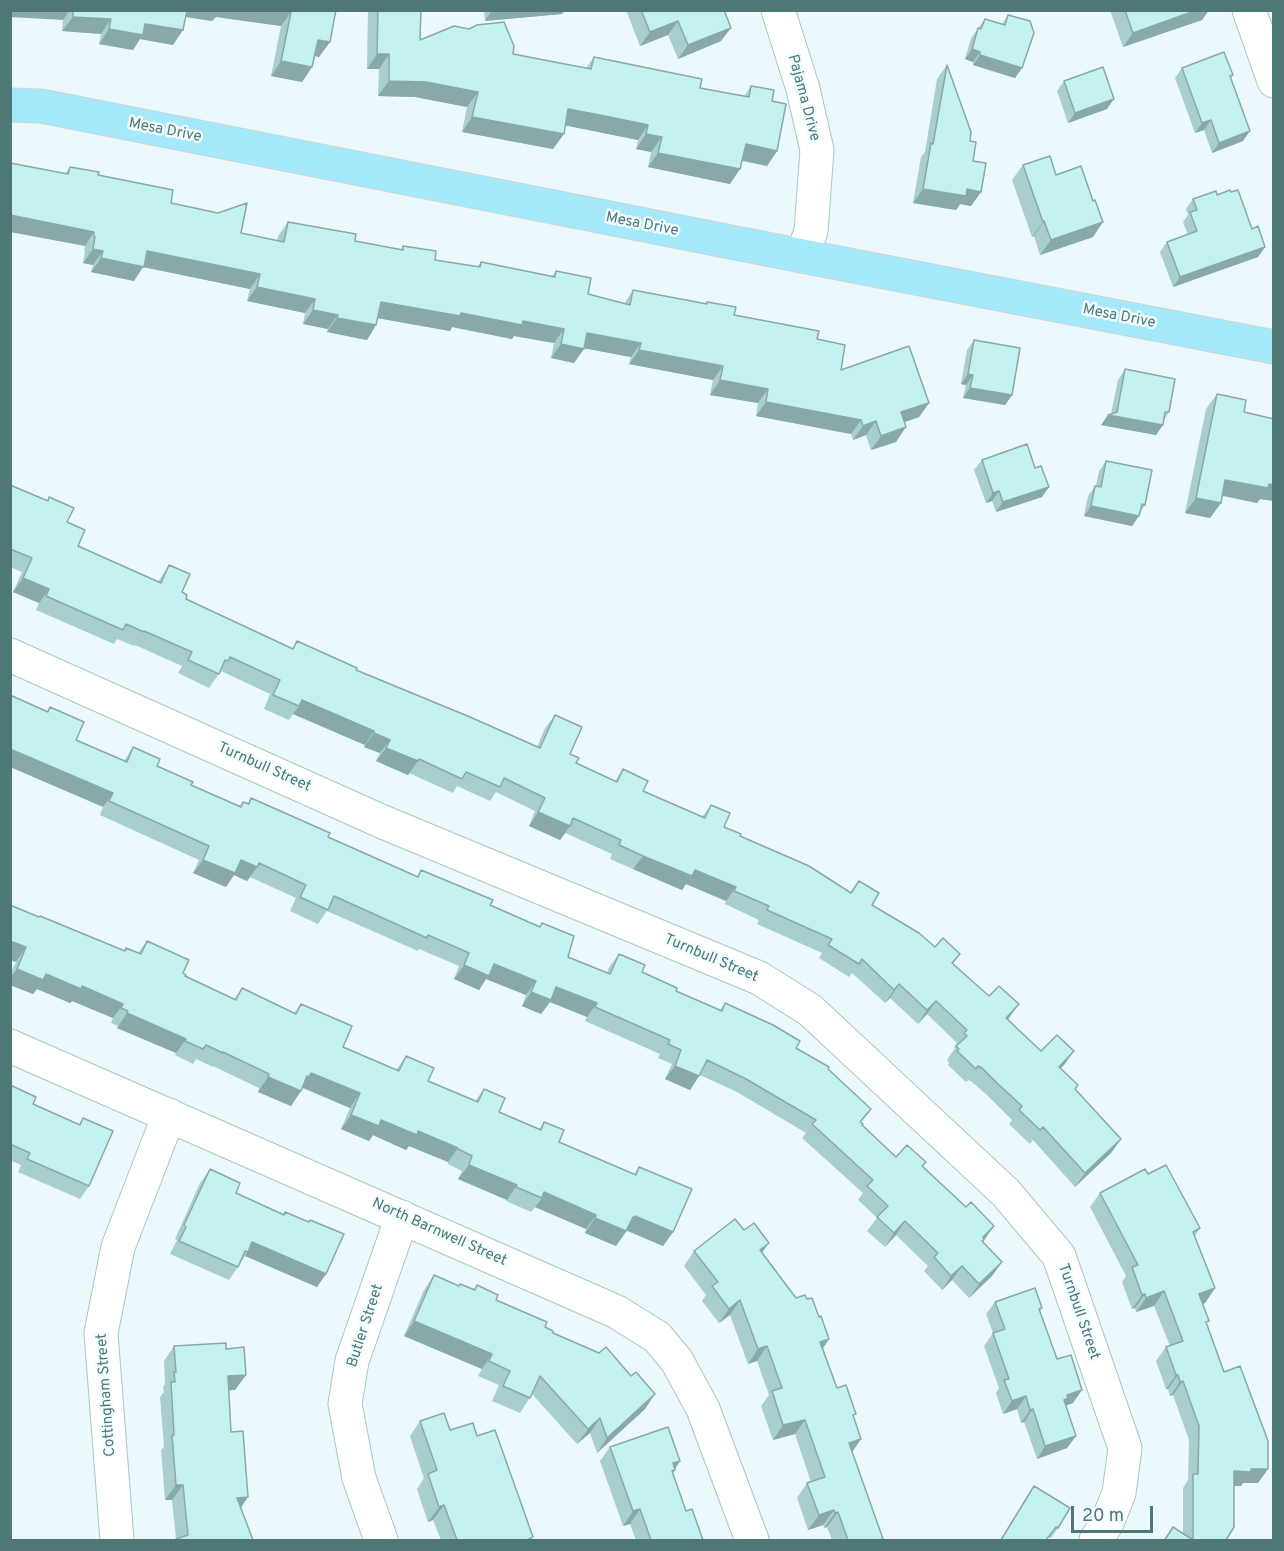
<!DOCTYPE html>
<html>
<head>
<meta charset="utf-8">
<style>
  body { margin:0 }
  #map { position:relative; width:1284px; height:1551px; overflow:hidden; background:#ebf9fc; font-family:Overpass,sans-serif }
  canvas { display:block }
  .frame { position:absolute; inset:0; border:12px solid #4d7875; pointer-events:none }
  .scale { position:absolute; left:1071px; top:1506px; width:82px; height:27px; box-sizing:border-box; border:3px solid #4d7875; border-top:0; padding-left:8px; font-size:18px; line-height:21px; white-space:nowrap; color:#4d7875; -webkit-text-stroke:4px #f1fcff; paint-order:stroke }
</style>
</head>
<body>
<div id="map">
<canvas width="1284" height="1551"></canvas>
<div class="frame"></div>
<div class="scale">20 m</div>
</div>
<script>
const context = document.querySelector('canvas').getContext('2d');
context.lineJoin = 'round';
function stroke(path, color, width, dash) {
  context.strokeStyle = color;
  context.lineWidth = width;
  context.lineCap = dash ? 'butt' : 'round';
  context.setLineDash(dash || []);
  context.stroke(path);
}
function fill(path, color) {
  context.fillStyle = color;
  context.fill(path, 'evenodd');
}
function label(font, color, halo, rows, align = 'center') {
  context.font = font + ' Overpass,sans-serif';
  context.lineWidth = 5;
  context.setLineDash([]);
  context.textBaseline = 'middle';
  context.strokeStyle = halo;
  context.fillStyle = color;
  for (const [text, x, y, turn = 0] of rows) {
    context.save();
    context.translate(x, y);
    context.rotate((+turn || 0) * Math.PI / 180);
    context.textAlign = isNaN(turn) ? turn : align;
    if (halo) context.strokeText(text, 0, 0);
    context.fillText(text, 0, 0);
    context.restore();
  }
}
const minor = new Path2D(`
  M778 10 803 89 817 150 811 231 802 256
  M1249 10 1274 81
  M10 655 383 822 759 978 810 1010 1006 1193 1059 1256 1125 1448 1119 1493 1107 1523 1096 1540
  M10 1046 617 1312 657 1337 677 1361 703 1409 752 1540
  M117 1540 101 1333 118 1247 169 1115
  M381 1540 359 1478 345 1404 352 1361 402 1217`);
const major = new Path2D(`
  M10 105 41 106 802 256 1274 347`);
stroke(minor, '#a7c7c7', 35);
stroke(major, '#cad6d6', 35);
stroke(minor, '#fff', 33);
stroke(major, '#a5e8f9', 33);
fill(new Path2D(`
  M10 10H336L330 42 319 57 315 56 312 67 302 82 271 76 281 26 216 17 212 21 186 17 173 45 140 39 133 50 99 44 101 34 62 31 63 20Z
  M368 10H421L420 40 513 54 586 68 594 57 700 88 744 96 751 86 772 101 777 151 767 166 742 161 730 184 648 167 651 152 636 149 638 140 594 131 565 125 553 149 462 132 467 107 415 97 378 96 379 69H367Z
  M484 10H565L562 14 485 21Z
  M626 10H724L721 41 678 59 668 35 640 46Z
  M1110 10H1209L1202 20 1123 47Z
  M1008 15 1022 68 1015 78 973 65V62L965 59 971 38 985 19 1002 24Z
  M947 65 970 141 973 161 981 192 971 206 960 204 956 210 913 203 921 157 925 152 937 79Z
  M1182 68 1233 75 1230 79 1243 141 1212 153 1204 130 1195 133 1175 78Z
  M1064 81 1107 109 1068 123 1057 91Z
  M1023 165 1056 175 1093 201V237L1040 255 1034 236 1032 237 1012 180Z
  M70 167 98 175 171 203 241 233 277 241 278 236 288 222 355 241 401 250 403 246 435 260 477 267 481 262 552 276 556 271 588 294 624 304 633 290 706 304 707 302 734 315 817 339 841 370 929 403 919 417 904 422 896 442 871 450 866 435 853 440 851 434 756 416 758 403 710 395 713 380 629 364 631 357 584 348 574 363 551 358 554 343 514 336 512 339 452 327 450 331 378 318 376 325 367 340 327 332 328 329 303 324 305 313 247 301 250 289 143 267 134 281 91 272 93 265 83 263 85 251H84L85 246 65 174Z
  M1217 195 1252 229 1265 247 1258 257 1173 287 1160 252 1167 242 1188 235 1183 222 1188 215 1186 209 1193 199Z
  M974 340 1012 395 1005 405 963 398 966 385 961 384 967 350Z
  M1125 369 1169 412 1164 420 1156 435 1101 425 1111 414 1118 380Z
  M1217 394 1244 412 1274 419V501L1260 499 1257 503 1222 496 1221 503 1210 518 1185 513 1206 409Z
  M982 460 1042 497 996 512 992 501 986 503 974 470Z
  M1106 461 1145 505 1132 526 1084 516 1088 496 1095 486H1096L1099 471Z
  M10 485 47 501 49 497 67 522 78 546 158 582 169 565 186 599 292 649 297 641 356 670 537 747 545 728 555 715 570 754 576 763 615 781 623 769 643 791 702 817 711 805 724 827 850 893 859 881 872 905 935 947 960 954 953 964 1008 1019 1041 1051H1074L1061 1068 1075 1089 1121 1139 1111 1153 1075 1187 1033 1140 1030 1144 1009 1124 1012 1120 988 1096 972 1082 969 1080 966 1082 948 1065 949 1063 947 1060 955 1048 954 1047 957 1043 927 1014 918 1024 890 998 885 1003 852 973 849 977 819 958 822 953 757 924 759 920 725 904 726 901 686 884 682 890 633 869 610 859 612 854 565 833 560 840 529 826 535 811 496 792 490 801 457 786 453 793 409 773 408 775 376 761 380 753 364 747 365 745 293 714 289 720 264 709 270 694 221 671 209 688 178 673 182 666 135 645 134 646 117 639 114 644 36 610 39 603 13 592 22 572 10 567Z
  M50 707 76 740 124 761 133 747 157 766 191 785 240 806 243 802 248 803 251 798 328 837 417 877 421 870 490 905 539 926 542 923 568 957 607 973 609 967 619 954 642 972 676 991 720 1010 725 1003 796 1048 828 1069 862 1123V1126L896 1157 926 1162 923 1166 966 1207 994 1226 983 1242 992 1276 969 1298 952 1280 942 1290 924 1271 928 1266 896 1235 885 1247 867 1231 877 1218 858 1200 863 1193 802 1138 806 1133 737 1092 700 1075 690 1090 665 1079 672 1064 658 1058 660 1054 585 1021 587 1017 550 1002 541 1014 522 1006 526 995 486 979 479 990 454 979 459 966 419 949 418 951 327 911 318 924 290 911 296 898 250 877 247 881 234 875 226 887 193 873 199 860 100 815 103 807 47 711Z
  M39 917 124 951 126 948 138 953 147 941 185 976 234 999 242 988 294 1013 301 1004 343 1047 396 1070 406 1056 428 1081 475 1101 484 1089 499 1112 539 1129 544 1122 559 1142 634 1174 639 1167 673 1232 663 1246 627 1231 616 1246 585 1233 586 1229 535 1207 531 1212 506 1201 507 1200 458 1179 462 1171 448 1164V1162L409 1146 406 1150 373 1135 369 1141 341 1129 350 1108 302 1088 291 1106 258 1092 259 1088 213 1066V1067L196 1059 193 1064 175 1055 176 1053 117 1028 118 1026 111 1023 113 1018 72 1001 70 1003 37 989 33 994 10 985V974Z
  M10 1085 33 1104 79 1124 83 1118 89 1186 80 1199 18 1172 21 1165 10 1160Z
  M210 1169 236 1193 284 1214 285 1212 317 1287 245 1256 229 1280 170 1254 177 1240 175 1239 200 1183Z
  M1148 1174 1200 1228 1195 1236 1215 1288 1205 1303 1203 1304 1207 1324 1224 1372 1268 1469 1258 1483H1243L1241 1486H1234L1226 1540H1163L1173 1527 1183 1534V1488L1188 1480 1189 1440 1173 1395 1170 1396 1168 1389H1166L1156 1361 1166 1347 1170 1346 1154 1306 1136 1312 1135 1308 1132 1309 1122 1282 1126 1276 1090 1207 1100 1193Z
  M694 1251 762 1253 796 1298 807 1299 819 1317 829 1339 823 1348 837 1388 854 1417 852 1452 882 1540H832L827 1527 824 1528 823 1525 808 1530 797 1498 807 1483 811 1482 795 1434 773 1440 761 1406 769 1395 757 1361 748 1364 730 1315 719 1323 702 1301 706 1295 684 1266Z
  M434 1275 459 1286 460 1284 474 1289 477 1285 496 1300 545 1327 645 1409 597 1453 590 1433 577 1444 532 1394 520 1413 492 1401 499 1385 478 1376 482 1369 404 1336 424 1290Z
  M995 1302 1042 1308 1040 1311 1057 1359 1073 1403 1066 1405 1076 1436 1067 1448 1037 1459 1024 1422 1021 1423 1017 1409 1003 1414 996 1393 999 1388 984 1346 993 1333 986 1314Z
  M174 1346 226 1349 246 1375 235 1390H229L231 1432 241 1508 253 1540H175L176 1539 172 1500H165L161 1450 164 1447 160 1397 164 1392 163 1387 165 1384 164 1361Z
  M420 1421 450 1430 477 1436 531 1540H441L433 1520 428 1522 417 1489 424 1478 410 1436Z
  M610 1447 680 1461 673 1473 686 1511 703 1540H636L630 1524 623 1526 600 1461Z
  M1034 1486 1058 1528 1051 1538 1049 1537 1046 1540H1000Z`), '#a8cfce');
fill(new Path2D(`
  M10 10H70L63 20 10 17Z
  M183 10H283L291 12 281 26 216 17 212 21 179 16Z
  M492 10H565L562 14 485 21Z
  M1197 10H1209L1202 20 1123 47 1133 33Z
  M73 17 111 19 101 34 62 31Z
  M678 21 668 35 640 46 650 32Z
  M145 24 183 30 173 45 140 39 133 50 99 44 109 29Z
  M731 28 721 41 678 59 688 45Z
  M318 40 330 42 319 57 308 54Z
  M972 49 980 52 973 62 965 59Z
  M377 54H389L379 69H367Z
  M980 55 1022 68 1015 78 973 65Z
  M281 61 312 67 302 82 271 76Z
  M389 81 426 82 478 92 467 107 415 97 378 96Z
  M1114 99 1107 109 1068 123 1075 113Z
  M568 109 605 116 648 125 638 140 558 124Z
  M472 117 564 134 553 149 462 132Z
  M1211 120 1204 130 1195 133 1202 123Z
  M1250 131 1243 141 1212 153 1219 143Z
  M646 134 662 137 651 152 636 149Z
  M746 144 777 151 767 166 735 159Z
  M658 153 740 169 730 184 648 167Z
  M923 189H967L981 192 971 206 960 204 956 210 913 203Z
  M10 215 94 232 85 246 10 232Z
  M1044 221 1034 236 1032 237 1043 222Z
  M1103 222 1093 237 1040 255 1051 240Z
  M1265 247 1258 257 1173 287 1180 277Z
  M93 249 103 251 93 265 83 263Z
  M147 251 260 274 250 289 143 267 134 281 91 272 101 258Z
  M257 287 315 299 305 313 247 301Z
  M381 302 523 321 564 329 554 343 514 336 512 339 452 327 450 331 371 317Z
  M313 310 338 315 328 329 303 324Z
  M337 318 376 325 367 340 327 332Z
  M587 333 641 343 631 357 577 347Z
  M561 344 584 349 574 363 551 358Z
  M639 350 723 366 713 380 629 364Z
  M968 374 973 375 966 385 961 384Z
  M720 380 768 389 758 403 710 395Z
  M970 388 1012 395 1005 405 963 398Z
  M766 402 861 420 851 434 756 416Z
  M929 403 919 417 891 427 901 412Z
  M1108 415 1163 425 1156 435 1101 425Z
  M876 421 866 435 853 440 863 426Z
  M906 427 896 442 871 450 881 436Z
  M1225 480 1274 485V501L1260 499 1257 503 1215 494Z
  M1049 487 1042 497 996 512 1003 502Z
  M999 491 992 501 986 503 993 493Z
  M1196 498 1221 503 1210 518 1185 513Z
  M1091 506 1139 516 1132 526 1084 516Z
  M23 578 49 589 39 603 13 592Z
  M302 700 374 731 365 745 293 714 299 706Z
  M374 733 390 740 380 753 364 747Z
  M386 748 418 761 408 775 376 761Z
  M10 749 113 793 103 807 10 767Z
  M538 812 570 826 560 840 529 826Z
  M643 856 695 870 736 887 726 901 686 884 682 890 633 869Z
  M203 860H241L257 867 247 881 234 875 226 887 193 873Z
  M10 941 26 947 16 962 10 960Z
  M494 964 536 981 526 995 486 979 479 990 454 979 464 965Z
  M17 969 46 974 82 986 123 1004 113 1018 72 1001 70 1003 37 989 33 994 10 985V978Z
  M899 984 890 998 885 1003 894 990Z
  M556 987 597 1003 587 1017 550 1002 541 1014 522 1006 531 992Z
  M936 1001 927 1014 918 1024 927 1010Z
  M1019 1004 1009 1018 997 1031 1006 1018Z
  M127 1013 186 1039 176 1053 117 1028Z
  M1074 1051 1064 1065 1049 1080 1059 1067Z
  M675 1066 699 1076 690 1090 665 1079Z
  M311 1073 360 1093 350 1108 302 1087 301 1091 291 1106 258 1092 268 1077Z
  M351 1115 381 1120 418 1131 458 1148 448 1162 409 1146 406 1150 373 1135 369 1141 341 1129Z
  M1121 1139 1111 1153 1075 1187 1085 1173Z
  M469 1165 517 1185 507 1200 458 1179Z
  M544 1192 596 1215 586 1229 535 1207 542 1198Z
  M635 1216 673 1232 663 1246 626 1230Z
  M595 1218 626 1231 616 1246 585 1233Z
  M905 1221 896 1235 885 1247 894 1233Z
  M994 1226 984 1240 981 1243 983 1237Z
  M252 1242 326 1274 317 1287 245 1256Z
  M769 1243 758 1258 760 1250Z
  M1002 1262 992 1276 969 1298 979 1284Z
  M962 1266 952 1280 942 1290 951 1276Z
  M1215 1288 1205 1303 1189 1309 1199 1294Z
  M1164 1291 1154 1306 1136 1312 1146 1298Z
  M1145 1294 1135 1308 1132 1309 1142 1295Z
  M740 1300 730 1315 719 1323 729 1309Z
  M414 1321 492 1354 482 1369 404 1336Z
  M829 1339 819 1354 820 1342Z
  M767 1346 757 1361 748 1364 758 1349Z
  M246 1375 235 1390 217 1391 228 1376Z
  M1176 1375H1178L1168 1389H1166Z
  M1183 1381 1173 1395 1170 1396 1180 1382Z
  M1082 1390 1073 1403 1062 1407 1055 1412 1067 1395Z
  M655 1394 645 1409 597 1453 607 1438Z
  M1026 1396 1017 1409 1003 1414 1012 1401Z
  M1033 1409 1024 1422 1021 1423 1030 1410Z
  M600 1418 590 1433 577 1444 588 1429Z
  M805 1420 795 1434 773 1440 783 1425Z
  M1076 1436 1067 1448 1037 1459 1045 1446Z
  M861 1439 851 1454 849 1443Z
  M680 1461 674 1470H675L665 1484 673 1463Z
  M1251 1469H1268L1258 1483H1243L1241 1486H1224L1234 1471Z
  M176 1485H183L172 1500H165Z
  M248 1497 238 1512 237 1498Z
  M444 1505 433 1520 428 1522 439 1507Z
  M640 1509 630 1524 623 1526 633 1511Z
  M834 1510 823 1525 808 1530 819 1515Z
  M838 1512 827 1527 824 1528 835 1513Z`), '#88a9a8');
const building = new Path2D(`
  M73 10H187L183 30 145 24 143 35 109 29 111 19 73 17Z
  M283 10H336L330 42 318 40 312 67 281 61 291 12Z
  M378 10H421L420 40 454 26 469 29 477 25 504 22 514 46 513 54 591 69 594 57 702 79 700 88 749 97 751 86 774 90 772 101 786 104 777 151 746 144 740 169 658 153 662 137 646 134 648 125 605 116 568 109 564 134 472 117 478 92 426 82 389 81V54H377Z
  M641 10H724L731 28 688 45 678 21 650 32Z
  M1125 10H1197L1133 33Z
  M1008 15 1030 21 1034 33 1022 68 980 55V52L972 49 978 28 981 29 985 19 1005 25Z
  M1224 52 1233 75 1230 76 1250 131 1219 143 1211 120 1202 123 1182 68Z
  M947 65 971 132 970 141 976 142 973 161 986 163 981 192 967 189 966 196 923 189 931 143 933 144Z
  M1103 67 1114 99 1075 113 1064 81Z
  M1050 156 1056 175 1081 166 1093 201 1095 200 1103 222 1051 240 1044 221 1043 222 1023 165Z
  M10 163 68 174 70 167 99 172 98 175 173 190 171 203 218 213 247 203 241 233 284 242 288 222 356 234 355 241 403 250V246L436 251 435 260 480 267 481 262 555 277 556 271 591 278 588 294 630 305 633 290 707 304V302L736 307 734 315 819 331 817 339 845 345 841 370 909 346 929 403 901 412 906 427 881 436 876 421 863 426 861 420 766 402 768 389 720 380 723 366 639 350 641 343 587 333 584 349 561 344 564 329 523 321 522 325 461 313 460 316 381 302 376 325 337 318 338 315 313 310 315 299 257 287 260 274 147 251 144 267 101 258 103 251 93 249 95 237H94V232L10 215Z
  M1230 190 1231 192 1238 190 1252 229 1258 226 1265 247 1180 277 1167 242 1197 231 1190 212 1197 210 1193 199 1216 191 1217 195Z
  M974 340 1020 348 1012 395 970 388 973 375 968 374Z
  M1125 369 1175 379 1169 412H1165L1163 425 1108 415 1117 412Z
  M1217 394 1246 400 1244 412 1274 419V485L1269 484 1268 488 1225 480 1221 503 1196 498Z
  M1027 444 1035 468 1041 466 1049 487 1003 502 999 491 993 493 982 460Z
  M1106 461 1152 470 1145 505 1142 504 1139 516 1091 506 1095 486 1101 487Z
  M10 485 48 501 49 497 74 508 67 522 85 530 78 546 161 583 169 565 190 574 182 592 187 595 186 599 293 649 297 641 357 668 356 670 470 717 540 748 555 715 582 727 570 754 579 758 576 763 617 782 623 769 648 781 643 791 705 818 711 805 730 813 724 827 741 834 740 836 809 866 851 893 859 881 879 893 872 905 919 933 935 947 943 938 960 954 952 963 989 996 999 986 1019 1004 1006 1018 1041 1051 1057 1035 1074 1051 1059 1067 1078 1085 1075 1089 1121 1139 1085 1173 1043 1127 1040 1130 1019 1110 1022 1106 997 1083 982 1068 978 1066 976 1069 957 1051 959 1049 956 1046 967 1036 964 1033 967 1030 936 1001 927 1010 899 984 894 990 862 959 859 964 828 945 832 939 767 910 769 906 734 891 736 887 695 870 692 876 643 856 619 845 621 840 573 818 570 826 538 812 545 798 504 778 500 787 466 772 462 779 419 759 418 761 386 748 390 740 374 733V731L302 700 299 706 273 695 280 680 230 657 228 661 225 660 219 674 188 660 192 652 144 631V632L126 624 123 630 46 596 49 589 23 578 32 558 10 549Z
  M10 695 48 712 50 707 84 722 76 740 127 762 133 747 160 759 157 766 193 782 191 785 241 807 243 802 249 804 251 798 330 833 328 837 418 877 421 870 493 900 490 905 540 927 542 923 574 936 568 957 610 974 619 954 645 965 642 972 677 988 676 991 722 1011 725 1003 773 1025 800 1041 796 1048 829 1067 828 1069 871 1109 860 1122 863 1124 862 1125 896 1157 907 1145 926 1162 922 1166 966 1207 971 1202 994 1226 983 1237 984 1239 982 1241 1002 1262 979 1284 962 1266 951 1276 934 1257 938 1253 905 1221 894 1233 877 1217 888 1206 867 1186 873 1180 812 1124 816 1120 746 1079 707 1060 699 1076 675 1066 681 1050 668 1044 670 1040 595 1007 597 1003 556 987 551 1000 531 992 536 981 494 964 489 976 464 965 469 953 428 935 427 938 334 896 328 910 300 897 306 885 259 863 257 867 241 860 235 873 203 860 209 846 109 801 113 793 10 749Z
  M10 905 39 917 40 916 125 951 126 948 141 954 147 941 189 960 183 973 186 975 185 976 236 1000 242 988 296 1014 301 1004 352 1026 343 1047 399 1071 406 1056 434 1068 428 1081 478 1102 484 1089 505 1098 499 1112 541 1130 544 1122 564 1130 559 1142 636 1175 639 1167 692 1189 673 1232 635 1216V1218L633 1217 626 1231 595 1218 596 1215 544 1192 542 1198 516 1187 517 1185 469 1165 472 1156 458 1149V1148L418 1131 417 1135 381 1120 379 1126 351 1115 360 1093 311 1073 309 1077 307 1076 301 1091 268 1077 269 1074 223 1052V1053L206 1045 203 1049 185 1041 186 1039 127 1013 128 1011 121 1008 123 1004 82 986 81 989 46 974 43 980 17 969 26 947 10 941Z
  M10 1085 36 1097 33 1104 80 1125 83 1118 113 1131 89 1186 27 1159 30 1153 10 1144Z
  M1166 1165 1200 1228 1193 1232 1215 1288 1199 1294 1209 1321 1206 1322 1224 1372 1240 1366 1268 1441V1469H1251V1472L1234 1471V1527L1226 1540H1165L1173 1527 1193 1540V1474H1198L1199 1426 1183 1381 1180 1382 1178 1375H1176L1166 1347 1183 1341 1164 1291 1146 1298 1145 1294 1142 1295 1132 1267 1138 1265 1100 1193 1145 1169 1148 1174Z
  M210 1169 240 1183 236 1193 284 1215 285 1212 309 1222 310 1220 344 1234 326 1274 252 1242 248 1252 245 1251 238 1267 179 1241 186 1227 184 1225Z
  M735 1219 744 1230 754 1223 769 1243 760 1250 796 1298 805 1295 807 1299 812 1298 819 1317 821 1316 829 1339 820 1342 837 1388 846 1385 856 1414 853 1415 861 1439 849 1443 883 1539 879 1540H848L838 1512 835 1513 834 1510 819 1515 807 1483 825 1477 805 1420 783 1425 772 1391 782 1388 767 1346 758 1349 740 1300 729 1309 712 1286 718 1282 694 1251Z
  M434 1275 459 1286 460 1284 475 1290 477 1285 498 1295 496 1300 547 1322 545 1327 553 1331V1333L599 1353 606 1347 631 1376 636 1372 655 1394 607 1438 600 1418 588 1429 540 1376 530 1398 503 1386 510 1371 489 1361 492 1354 414 1321Z
  M1035 1288 1042 1308 1039 1309 1057 1359 1071 1355 1082 1390 1067 1395 1068 1398 1064 1400 1076 1436 1045 1446 1033 1409 1030 1410 1026 1396 1012 1401 1004 1380 1009 1379 993 1333 1005 1329 995 1302Z
  M226 1343V1349L244 1347 246 1375 228 1376 231 1432 243 1431 248 1497 237 1498 253 1540H177L176 1539 188 1535 183 1485H176L172 1435H174L171 1382H175L174 1372H176L174 1346Z
  M444 1413 450 1430 473 1423 477 1436 495 1430 533 1537 527 1540H457L444 1505 439 1507 428 1474 437 1470 420 1421Z
  M668 1427 680 1461 673 1463 675 1470 672 1471 686 1511 692 1509 703 1540H651L640 1509 633 1511 610 1447Z
  M1034 1486 1070 1508 1058 1528 1056 1527 1046 1540H1001Z`);
fill(building, '#c3f1f0');
stroke(building, '#88a9a8', 1.5);
label('15px', '#4d7875', '#f1fcff', [
  ["Pajama Drive",803,98,75],
  ["Mesa Drive",165,131,11],
  ["Mesa Drive",642,225,11],
  ["Mesa Drive",1119,317,11],
  ["Turnbull Street",264,768,24],
  ["Turnbull Street",711,959,23],
  ["North Barnwell Street",439,1233,24],
  ["Turnbull Street",1078,1312,71],
  ["Butler Street",366,1326,-72],
  ["Cottingham Street",107,1395,-94]
]);
</script>
</body>
</html>
